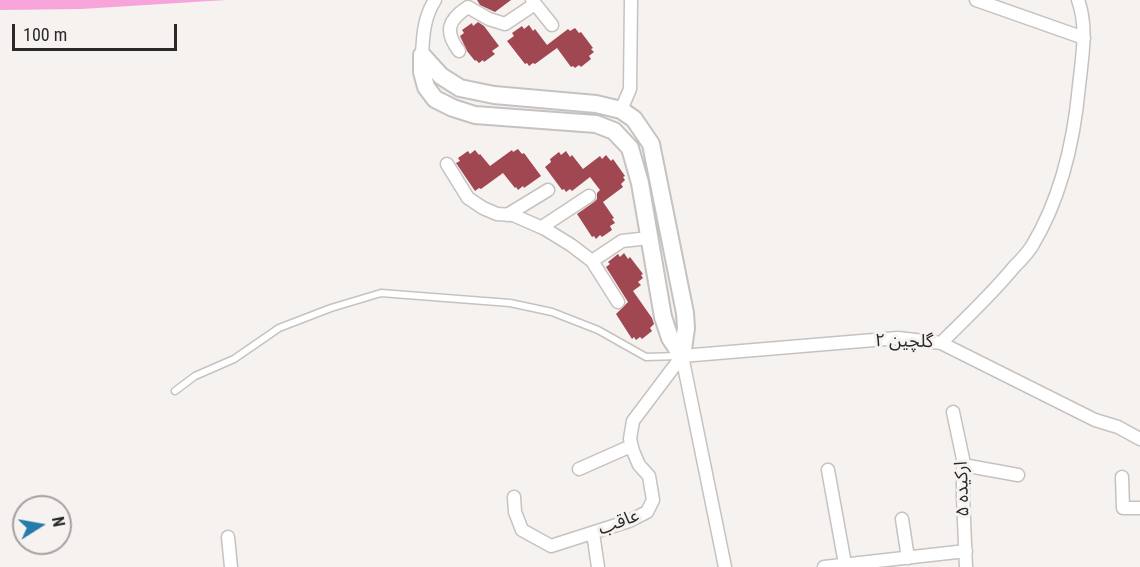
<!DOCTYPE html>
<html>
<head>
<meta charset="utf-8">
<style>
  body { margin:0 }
  #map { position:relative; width:1140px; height:567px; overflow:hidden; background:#f6f2f0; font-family:"Roboto Condensed",sans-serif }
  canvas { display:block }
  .north { position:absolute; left:12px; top:495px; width:60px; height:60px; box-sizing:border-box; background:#f6f2f0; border:2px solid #a4a1a0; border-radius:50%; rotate:79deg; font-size:16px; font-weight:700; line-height:24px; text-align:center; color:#2a2828 }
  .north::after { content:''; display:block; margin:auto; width:21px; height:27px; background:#267bab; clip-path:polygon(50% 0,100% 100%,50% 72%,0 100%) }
  .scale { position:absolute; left:12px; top:24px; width:165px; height:27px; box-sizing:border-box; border:3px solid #2a2828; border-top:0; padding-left:8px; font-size:18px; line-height:21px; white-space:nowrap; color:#2a2828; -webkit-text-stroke:4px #f6f2f0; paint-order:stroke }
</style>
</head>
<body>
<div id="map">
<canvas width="1140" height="567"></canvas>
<div class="north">N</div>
<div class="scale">100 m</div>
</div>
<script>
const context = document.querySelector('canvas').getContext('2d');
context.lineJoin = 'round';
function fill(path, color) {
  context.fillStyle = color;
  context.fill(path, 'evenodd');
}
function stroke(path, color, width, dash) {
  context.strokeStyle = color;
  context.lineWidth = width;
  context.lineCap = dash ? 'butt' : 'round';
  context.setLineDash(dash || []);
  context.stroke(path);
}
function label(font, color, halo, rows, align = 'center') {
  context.font = font + ' "Roboto Condensed","Noto Sans Arabic",sans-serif';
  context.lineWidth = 6;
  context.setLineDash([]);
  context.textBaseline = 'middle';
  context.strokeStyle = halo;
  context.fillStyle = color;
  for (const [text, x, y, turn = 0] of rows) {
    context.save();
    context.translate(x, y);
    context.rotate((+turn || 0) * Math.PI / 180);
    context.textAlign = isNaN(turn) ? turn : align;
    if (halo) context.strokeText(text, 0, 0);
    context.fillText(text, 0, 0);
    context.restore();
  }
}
fill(new Path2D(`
  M0 0H226L81 9 0 10Z`), '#f7a4da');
fill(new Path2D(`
  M477 0H511L495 12 480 5Z
  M478 22 484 26 499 46 492 51 495 54 484 62 483 60 479 63 476 60 475 61 467 51 460 36 464 33 462 30 472 23 473 26Z
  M529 25 533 31 535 29 547 45 568 29 570 31 575 28 579 33 581 32 593 48 591 49 594 52 589 56 591 59 581 67 579 65 575 68 573 66 571 67 557 48 535 64 533 63 529 66 527 63 525 64 507 41 514 36 512 33 522 26 524 29Z
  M518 149 522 154 524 153 541 176 524 188 523 186 518 190 516 187 515 188 503 173 481 189 479 188 475 191 456 163 460 161 458 158 468 151 470 154 475 150 479 155 480 154 490 166 512 150 513 152Z
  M566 151 570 157 572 155 583 169 600 156 602 159 606 155 611 161 613 159 625 176 623 177 625 180 621 184 623 187 603 202 614 218 612 219 615 223 610 226 612 230 602 237 600 235 596 239 594 236 592 237 577 214 594 202 597 199V193L600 190 590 177 572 191 570 189 566 192 564 189 562 190 545 167 551 162 550 159 559 152 561 155Z
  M624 253 628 259 630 257 643 274 641 275 643 278 638 282 641 285 633 291 652 318 654 324 650 328 652 331 642 339 640 337 636 340 634 337 632 339 616 314 628 302 606 267 610 264 608 262 618 254 620 257Z`), '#a04752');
const lane = new Path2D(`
  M175 391 195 376 234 359 279 328 331 308 381 293 510 303 552 312 598 330 646 357 678 356`);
const street = new Path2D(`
  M532 0 552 25
  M976 0 1084 38
  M459 51C444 31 448 20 468 7L489 19 505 24 535 4
  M422 55C423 35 424 17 435 0
  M621 110 630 89 631 0
  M447 164 468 198 483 208 497 214 513 215 545 229 571 245 592 261 618 302
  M507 215 548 190
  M542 227 589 196
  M592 261 622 241 649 238
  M941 343C966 318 992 294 1014 267 1020 261 1027 254 1032 246 1061 198 1074 141 1079 86 1082 58 1088 27 1078 0
  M682 356 898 338 941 343 1095 420 1118 427 1140 439
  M682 356 725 567
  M953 412 963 459V497L966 567
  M963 465 1018 475
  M579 469 631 446
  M828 470 845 564
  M1122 477 1123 508H1140
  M514 497 515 512 522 530 551 546 629 521 647 512 653 500 649 476 639 465 633 451 630 439 633 421 682 356
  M902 519 908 558
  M593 533 598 567
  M228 537 231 567
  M824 567 966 551`);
const secondary = new Path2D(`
  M422 55 441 76 460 88 494 95 596 104 621 110 634 119 651 144 685 313 686 328 682 356
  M422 55V72L426 87 435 99 453 108 475 115 596 124 614 131 630 148 640 183 663 317 670 338 682 356`);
stroke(lane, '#c6c2c0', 9);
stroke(street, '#c6c2c0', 15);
stroke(secondary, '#c6c2c0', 20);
stroke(lane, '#fff', 6);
stroke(street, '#fff', 12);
stroke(secondary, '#fff', 16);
label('18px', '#2a2828', '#f6f2f0', [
  ["گلچین ۲",904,342,1],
  ["ارکیده ۵",963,489,-92],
  ["عاقب",619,523,-21]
]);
</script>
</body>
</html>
